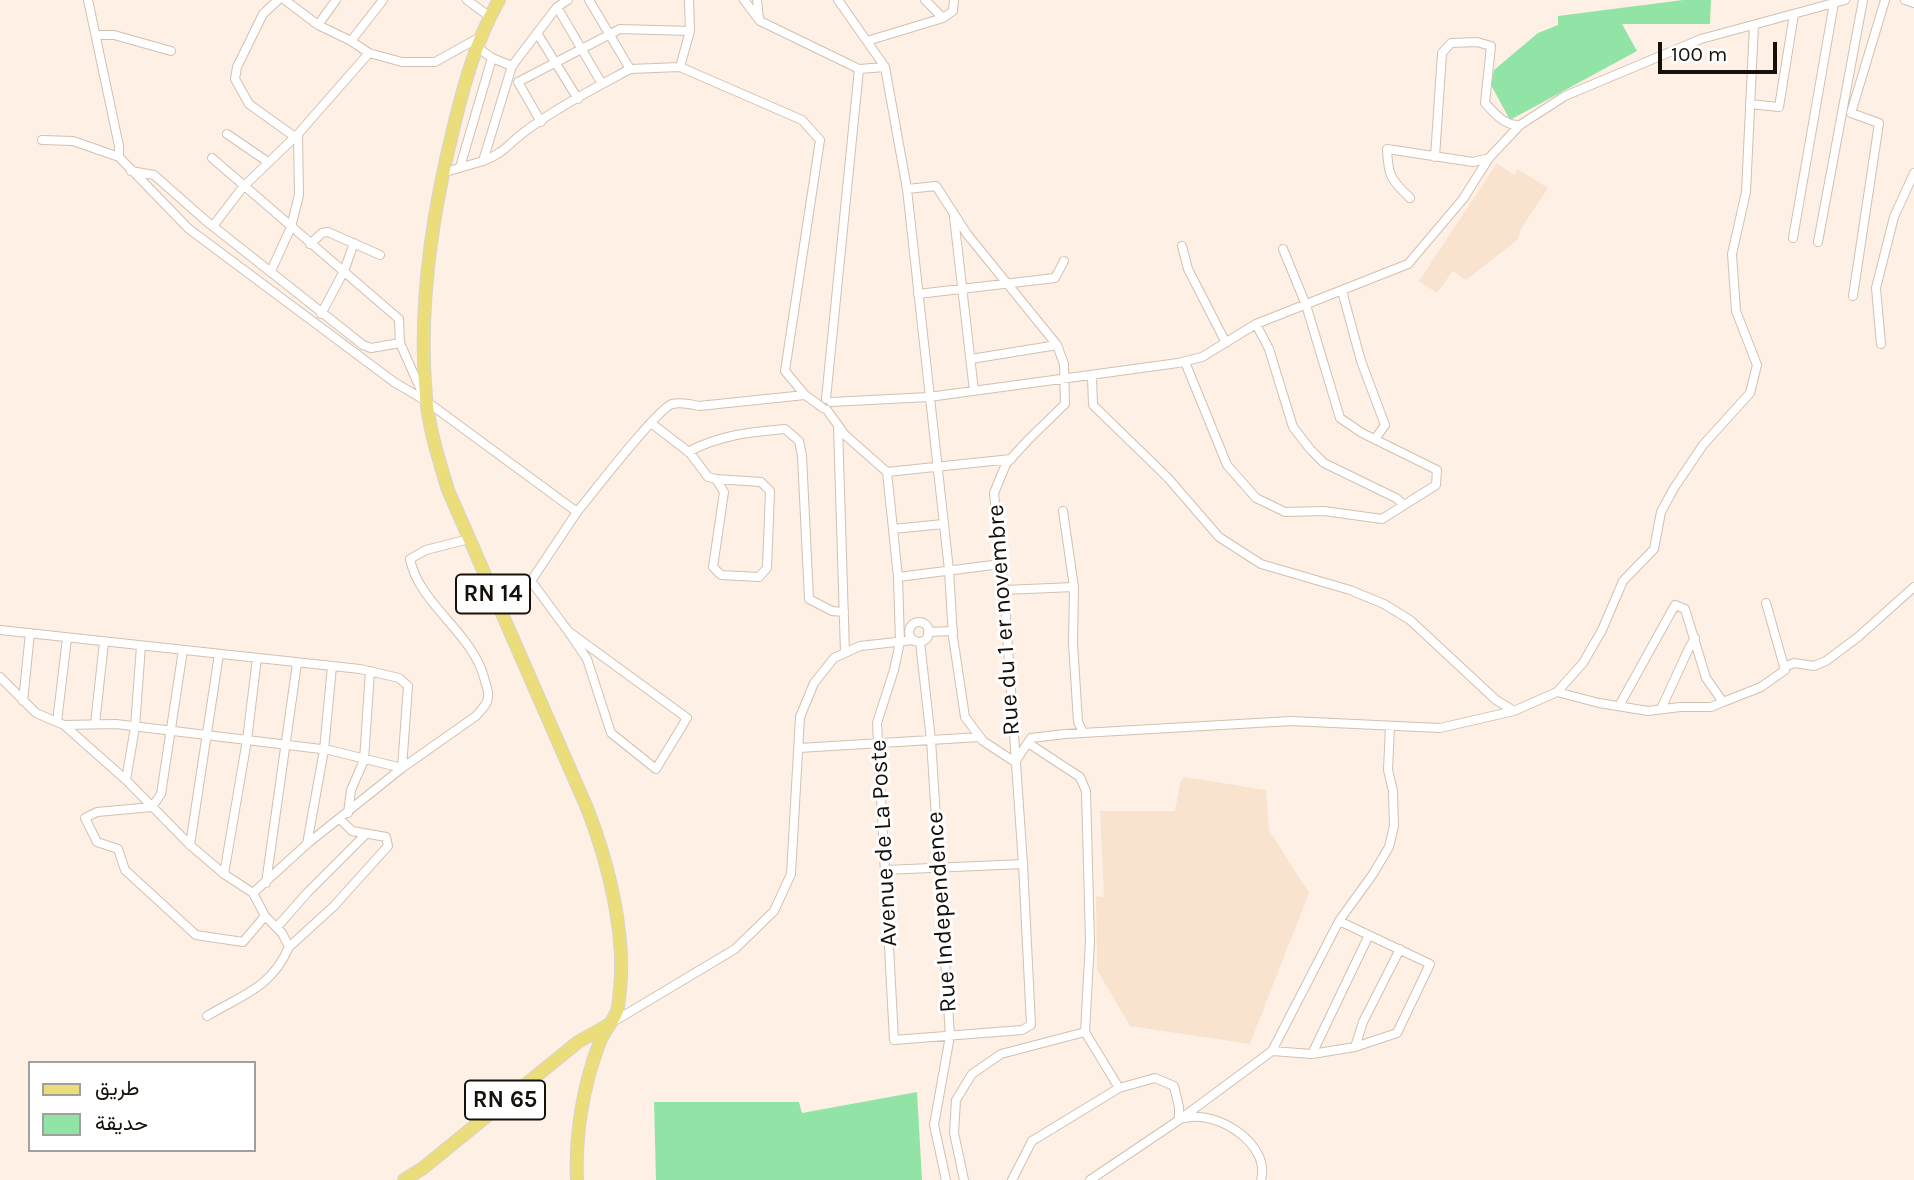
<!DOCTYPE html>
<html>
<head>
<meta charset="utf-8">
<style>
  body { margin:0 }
  #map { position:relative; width:1914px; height:1180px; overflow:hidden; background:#fef0e4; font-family:Karla,Vazirmatn,sans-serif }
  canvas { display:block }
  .legend { position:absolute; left:28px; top:1061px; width:228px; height:91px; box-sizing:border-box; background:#fff; border:2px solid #a29f9d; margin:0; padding:9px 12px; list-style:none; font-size:21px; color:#16100b }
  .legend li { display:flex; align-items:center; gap:14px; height:35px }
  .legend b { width:35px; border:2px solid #a29f9d }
  .scale { position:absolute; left:1658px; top:42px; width:119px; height:32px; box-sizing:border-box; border:4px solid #16100b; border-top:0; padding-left:9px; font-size:21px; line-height:24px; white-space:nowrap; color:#16100b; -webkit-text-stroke:5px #fff; paint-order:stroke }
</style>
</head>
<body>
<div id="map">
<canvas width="1914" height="1180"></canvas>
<ul class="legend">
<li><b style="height:9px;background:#ebdd7a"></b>طريق</li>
<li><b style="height:19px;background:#92e4a6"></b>حديقة</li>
</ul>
<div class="scale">100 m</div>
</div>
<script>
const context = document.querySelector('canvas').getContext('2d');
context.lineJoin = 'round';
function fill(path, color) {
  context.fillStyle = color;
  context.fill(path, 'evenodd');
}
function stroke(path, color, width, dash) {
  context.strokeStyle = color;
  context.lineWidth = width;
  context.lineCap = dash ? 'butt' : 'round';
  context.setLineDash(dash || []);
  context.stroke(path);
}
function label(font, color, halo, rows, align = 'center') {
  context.font = font + ' Karla,sans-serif';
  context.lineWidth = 6;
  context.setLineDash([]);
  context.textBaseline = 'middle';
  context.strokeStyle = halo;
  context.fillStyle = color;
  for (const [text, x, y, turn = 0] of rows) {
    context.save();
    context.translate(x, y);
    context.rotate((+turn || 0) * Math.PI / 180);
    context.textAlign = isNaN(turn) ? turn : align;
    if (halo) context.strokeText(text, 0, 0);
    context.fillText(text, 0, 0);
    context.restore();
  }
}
fill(new Path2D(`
  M1497 163 1514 175 1518 169 1548 188 1522 227 1517 240 1466 280 1453 271 1437 293 1419 281Z
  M1184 777 1266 790 1269 830 1309 893 1250 1044 1130 1026 1097 970 1096 896 1104 897 1100 811H1175L1180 783Z`), '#fae3ce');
fill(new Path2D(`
  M1683 0H1711L1710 24H1622L1637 51 1510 120 1491 85 1494 70 1538 33 1558 25V16Z
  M917 1092 922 1180H656L654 1102H799L802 1113Z`), '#92e4a6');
const street = new Path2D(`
  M88 0 119 146V157
  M278 0 263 14 237 67 235 79 249 104 295 137
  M285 0 318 25 351 41 369 53 402 62H435L480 37
  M467 0 490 17
  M589 0 630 69 680 67 802 120 820 140 785 371 805 395 823 408
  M744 0 760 21 859 69 885 67 907 189 949 570 953 637 965 717 983 741 1015 762 1031 738 1065 734 1291 721 1440 728 1514 711 1557 692 1599 703 1648 711 1680 707H1711L1723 702 1706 678 1685 609 1675 605 1619 706
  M757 0 759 19
  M838 0 885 67
  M925 0 943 18
  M1905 0 1914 3
  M557 7 602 84
  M318 25 336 0
  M537 33 578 99
  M97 35H114L171 51
  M351 41 383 0
  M867 41 943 18 953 11 954 0
  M492 58 512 66
  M680 67 690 31 689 0
  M1750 104 1779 107 1794 14
  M541 122 518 82 620 29 690 31
  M227 134 268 162
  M42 140 73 141 119 157 189 229 394 382 426 401 577 512C592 494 657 409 672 404 681 402 691 404 699 406L805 395
  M1435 157 1442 53 1451 43 1477 42 1491 46 1485 103C1495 114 1505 126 1520 125
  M212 158 399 319 400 343 423 395
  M483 161C504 153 506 146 523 133 554 109 595 88 630 69
  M460 167 492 58 477 47
  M131 171 154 175 205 220 363 345 371 348 400 343
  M442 173 483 161 512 66 557 7 568 0
  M1410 198C1391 180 1388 176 1387 149L1473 162 1489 158
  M954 217 974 391
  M213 226 243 187 298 134 369 53
  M1793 238 1834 3
  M1818 242 1863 0
  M310 244 322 233 328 232 380 255
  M1182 246 1188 269 1226 343
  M271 271 291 227 299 195 298 134
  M1342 291 1361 361 1385 425 1375 439
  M918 294 1055 278 1064 261
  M1853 296 1879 123 1851 113 1885 0
  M321 314 344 271 354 243
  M1256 324 1269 349 1293 427 1310 449 1324 463 1396 498 1404 505
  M1881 344 1876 288 1894 217 1914 173
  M971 359 1057 345
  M1185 362 1227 465 1256 498 1285 512 1324 511 1382 519 1436 485 1437 470 1362 433 1340 418 1306 305 1283 249
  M1092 376 1093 405 1168 478 1219 537 1261 564 1350 590 1384 604 1410 620 1496 700 1514 711
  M826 399 859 69
  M831 402 929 397 1178 363 1202 357 1256 324 1408 264 1463 199 1489 158 1520 125 1565 96 1701 39 1845 0
  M827 410 845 435 887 472 898 577 900 642 894 670 877 723 894 1040 1022 1030 1031 1025 1023 864 1004 590 994 493 1006 464 1029 439 1065 404 1064 364 1057 345 967 234 936 186 907 189
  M651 423 690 453 708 477 716 479 724 492 713 567 721 575 759 577 767 568 770 491 761 482 716 479
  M838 426 845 653
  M688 452C719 435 751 432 785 429L799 441 802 456 809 599 832 611 844 612
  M887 472 1011 459
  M1063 511 1074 587 1073 643 1078 722 1083 732
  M893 529 943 524
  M898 577 1001 564
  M1004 590 1074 587
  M909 632a10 10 0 1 1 20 0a10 10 0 1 1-20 0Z
  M0 630 360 669 399 678 408 686 402 768 329 750 116 724 64 725
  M568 631 587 659 611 733 656 769 687 718 568 631 531 581 577 512
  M928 632 953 631
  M920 642 931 740 950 1036 934 1125 946 1180
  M183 650 161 794 152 807 97 812 85 818 97 842 118 849 125 870 196 935 243 942 265 916 282 933 289 947C271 988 244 994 207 1016
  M1784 667 1794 663 1814 666 1826 661 1858 637 1914 587
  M0 677 36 713 64 725 126 780 190 845 224 874 253 893 307 844 402 768 476 716C481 710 488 704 488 697 489 692 486 685 485 681 474 633 419 605 410 559L426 550 469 539
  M1557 692 1583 663 1602 630 1623 581 1654 549 1661 512 1674 488 1703 445 1750 393 1757 365 1736 311 1732 254 1746 192 1754 25
  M23 701 30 633
  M1723 702 1761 687 1785 670 1766 603
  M1661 709 1689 648 1695 638
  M57 722 67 638
  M95 724 104 642
  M799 748 980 737
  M126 780 135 727 141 646
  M348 813 351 790 364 760 370 671
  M307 844 324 750 332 666
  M190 845 219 654
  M885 870 1023 864
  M224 874 247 740 257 658
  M266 883 297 663
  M253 893 265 916
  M277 927 307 893 366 834
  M289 947 334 906 388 846 386 837 352 831 340 819
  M613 1022 735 949 774 911 791 874 800 717 814 683 834 658 860 646 914 640
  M1085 1032 1119 1088
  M1355 1047 1363 1022 1400 949
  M1272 1051 1312 1054 1355 1047 1397 1033 1430 964 1339 921
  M1312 1054 1369 935
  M1186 1118C1217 1110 1271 1144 1261 1180
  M1179 1120 1272 1051 1339 921 1373 874 1389 847 1394 826 1393 791 1388 770 1390 726
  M964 1180 954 1133 956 1100 972 1074 1001 1054 1085 1032 1090 941 1086 791 1080 777 1028 743
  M1012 1180 1032 1141 1119 1088 1155 1078 1174 1086 1179 1107V1120L1090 1180`);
const primary = new Path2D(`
  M499 0C475 42 463 88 452 134 431 220 418 309 426 397 429 429 439 460 448 490L587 808C608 861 626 933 620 990 619 996 619 1005 617 1011 613 1022 603 1032 599 1044 583 1086 575 1135 577 1180
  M404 1180 423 1168 578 1042 608 1025`);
stroke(street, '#d1c1b1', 10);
stroke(primary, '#d5d4d3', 14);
stroke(street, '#fff', 8);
stroke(primary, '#ebdd7a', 12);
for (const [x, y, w] of [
  [493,594,74],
  [505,1100,80]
]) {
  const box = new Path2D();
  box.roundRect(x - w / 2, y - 19.5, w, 39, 5);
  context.fillStyle = '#fff';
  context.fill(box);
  stroke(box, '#16100b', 2);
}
label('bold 23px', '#16100b', null, [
  ["RN 14",493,594],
  ["RN 65",505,1100]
]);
label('24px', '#16100b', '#fff', [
  ["Rue du 1 er novembre",1004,620,-94],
  ["Avenue de La Poste",884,843,-93],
  ["Rue Independence",942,912,-94]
]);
</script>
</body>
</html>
